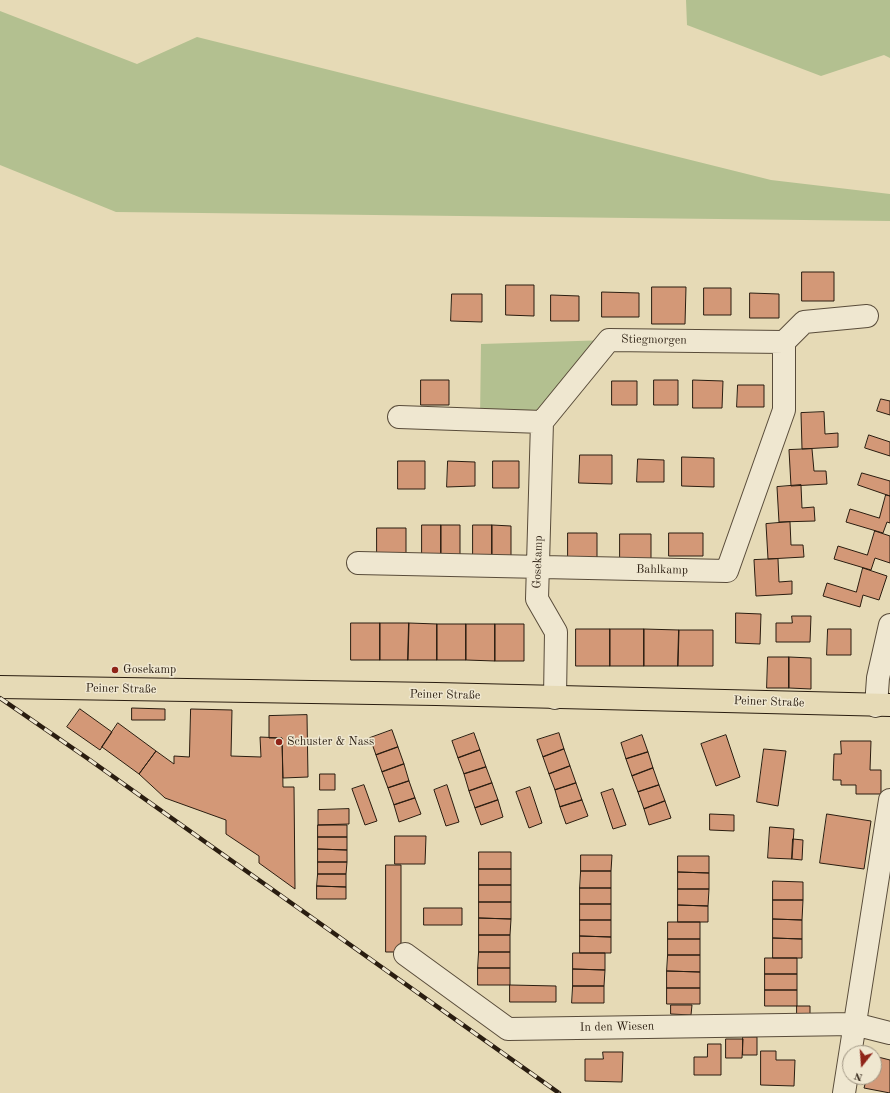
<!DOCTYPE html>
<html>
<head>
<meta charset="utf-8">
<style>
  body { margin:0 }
  #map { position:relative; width:890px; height:1093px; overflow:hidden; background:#e6dab6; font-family:"Old Standard TT",serif }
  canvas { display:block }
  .north { position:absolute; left:842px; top:1045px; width:40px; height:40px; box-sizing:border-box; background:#efe7d0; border:1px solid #a09683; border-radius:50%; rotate:197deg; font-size:11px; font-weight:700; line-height:16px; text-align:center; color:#2a1d10 }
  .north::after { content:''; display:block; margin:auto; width:14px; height:18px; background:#8f2418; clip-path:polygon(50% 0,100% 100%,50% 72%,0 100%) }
</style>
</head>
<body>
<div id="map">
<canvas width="890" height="1093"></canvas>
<div class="north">N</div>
</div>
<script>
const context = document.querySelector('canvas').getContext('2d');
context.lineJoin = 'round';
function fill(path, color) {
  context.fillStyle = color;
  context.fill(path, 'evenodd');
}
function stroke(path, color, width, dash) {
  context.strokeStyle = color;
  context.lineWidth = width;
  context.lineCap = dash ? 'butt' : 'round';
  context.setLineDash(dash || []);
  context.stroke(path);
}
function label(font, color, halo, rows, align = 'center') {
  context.font = font + ' "Old Standard TT",serif';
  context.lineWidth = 3;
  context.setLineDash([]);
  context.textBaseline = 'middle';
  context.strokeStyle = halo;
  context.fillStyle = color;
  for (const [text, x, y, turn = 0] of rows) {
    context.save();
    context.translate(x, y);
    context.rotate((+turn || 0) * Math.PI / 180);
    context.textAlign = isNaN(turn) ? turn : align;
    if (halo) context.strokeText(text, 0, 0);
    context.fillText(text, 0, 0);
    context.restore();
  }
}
fill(new Path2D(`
  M686 0H890V58L884 55 821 76 687 25Z
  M0 11 137 64 197 37 771 180 890 194V221L116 212 0 165Z
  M609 340 542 422 480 419 481 344Z`), '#b3c090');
const building = new Path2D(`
  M802 272H834V301H802Z
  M506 285H534V316L506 315Z
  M652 287H686L685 324H652Z
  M704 288H731V315H704Z
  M602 292 639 293V317H602Z
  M750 293 779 294V318H750Z
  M452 294H482V322L451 321Z
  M551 295 579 296V321H551Z
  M421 380H449V405H421Z
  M654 380H678V405H654Z
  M693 380 723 381 722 408H693Z
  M612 381H637V405H612Z
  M738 385H764V407H737Z
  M881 399 890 401V415L877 411Z
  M824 412 825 434 838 433V447L802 449 801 413Z
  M869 435 890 442V456L865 448Z
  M812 449 814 471H826L827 484 791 486 789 450Z
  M580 455H612V484L579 483Z
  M682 457 714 458V487L682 486Z
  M638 459 664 460V482H637Z
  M398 461H425V489H398Z
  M448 461 475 462V486L447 487Z
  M493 461H519V488H493Z
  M862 473 890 481V496L858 485Z
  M801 485 802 508 814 507 815 521 779 522 777 487Z
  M886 495 890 496V523L887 522 883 533 846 522 850 509 879 518Z
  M790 522 791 545H803L804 557 768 559 766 524Z
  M422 525H441V559H422Z
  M441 525H460V559H441Z
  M473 525H492V559H473Z
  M492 525 511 526V559H492Z
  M377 528H406V555H377Z
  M875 531 890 536V563L875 558 871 570 834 559 838 546 867 555Z
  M568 533H597V560L568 559Z
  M669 533H703V556H669Z
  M620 534H651V560L620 559Z
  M778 559 779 582 792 581V594L756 596 754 560Z
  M863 568 887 576 879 600 863 595 860 607 823 596 827 583 856 592Z
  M736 613 761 614 760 644 736 643Z
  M792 616H811L810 642H776V623H792Z
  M351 623H380V660H351Z
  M380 623H409L408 660H380Z
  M409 623 437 624V660H408Z
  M437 624H466V660H437Z
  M466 624H495V661L466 660Z
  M495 624H524V661H495Z
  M576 629H610V666H576Z
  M610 629H644V666H610Z
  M644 629 679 630 678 666H644Z
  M828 629H851V655H827Z
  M679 630H713V666H678Z
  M768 657H789V688H767Z
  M789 657 811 658V689L789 688Z
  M132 708 165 709V720H132Z
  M80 709 112 732 100 750 67 727Z
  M191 709 232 710 231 756 261 757 260 737 282 738 283 787H294L295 889 259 863V856L226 834V820L165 798 139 774 156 751 174 764V756L189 757Z
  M307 715 308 777 283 778 282 738H269V716Z
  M118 723 156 751 139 774 102 747Z
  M392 730 398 747 376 755 370 738Z
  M474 733 480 750 458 758 452 741Z
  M559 733 564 749 543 757 537 740Z
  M642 735 648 752 626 759 621 743Z
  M726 735 740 777 716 786 701 744Z
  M841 741H871L870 770H881V794H856V785H841V780H833L834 754H841Z
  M398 747 404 764 382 772 376 755Z
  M564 749 570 766 549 774 543 757Z
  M764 749 786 751 778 806 757 802Z
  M480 750 486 767 464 774 458 758Z
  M648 752 653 768 632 776 626 759Z
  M404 764 409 781 388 788 382 772Z
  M570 766 576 783 555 790 549 774Z
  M486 767 492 783 469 791 464 774Z
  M653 768 659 785 638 792 632 776Z
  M320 774H335V790H320Z
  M409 781 415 798 394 805 388 788Z
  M492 783 498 800 475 808 469 791Z
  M576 783 582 800 560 807 555 790Z
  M364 785 377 821 365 825 352 789Z
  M447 785 459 822 446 826 434 790Z
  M659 785 665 801 644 809 638 792Z
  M530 787 542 823 529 828 516 792Z
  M613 789 626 825 613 829 601 793Z
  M415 798 421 814 399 822 394 805Z
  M498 800 503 817 481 825 475 808Z
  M582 800 588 816 566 824 560 807Z
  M665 801 671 818 649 825 644 809Z
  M349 809V824L318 825V810Z
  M710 814 734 815V831L710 830Z
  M827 814 871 821 864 869 820 863Z
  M318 825H347V837H318Z
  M770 827 794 829 792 859 768 858Z
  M395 836H426L425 864H395Z
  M318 837H347V850L318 849Z
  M793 839 803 840 802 860 792 859Z
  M318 849 347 850V862H318Z
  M479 852H511V869H479Z
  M581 855H612L611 871H581Z
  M678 856H709V873L678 872Z
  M318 862H347L346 874H318Z
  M386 865H401V952H386Z
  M479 869H511V885H479Z
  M581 871H611V888H580Z
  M678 872 709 873V889H678Z
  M318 874H346V887L317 886Z
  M773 881 803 882V900H773Z
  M479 885H511V902H479Z
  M317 886 346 887V899H317Z
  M580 888H611V904H580Z
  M678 889H709L708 906 678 905Z
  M773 900H803L802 920 773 919Z
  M479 902H511V919L479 918Z
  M580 904H611V920H580Z
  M678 905 708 906V922H678Z
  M424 908H462V925H424Z
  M479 918 511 919 510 935H479Z
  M773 919 802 920V939L773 938Z
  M580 920H611V937L580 936Z
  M668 922H700V939H668Z
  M479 935H510V952H479Z
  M580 936 611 937V953H580Z
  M773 938 802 939V958H773Z
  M668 939H700V955H668Z
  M479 952H510V968H478Z
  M573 953H605V970L573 969Z
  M668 955H700V972L667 971Z
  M765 958H797V974H765Z
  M478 968H510V985H478Z
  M573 969 605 970 604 986H573Z
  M667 971 700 972V988H667Z
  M765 974H797V990H765Z
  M510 985 556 986V1002H510Z
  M573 986H604V1003H572Z
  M667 988H700V1004H667Z
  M765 990H797V1006H765Z
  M671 1005H692L691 1015 671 1014Z
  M797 1006H810V1020H797Z
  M743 1037H757V1055H743Z
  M726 1039H743L742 1058H726Z
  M708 1044H721V1075H694V1057H707Z
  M761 1051H776V1060H795L794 1086 761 1085Z
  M603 1052H623L622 1082 585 1081V1059H603Z
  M874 1056 890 1060V1093L864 1088 867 1077H874Z`);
fill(building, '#d39877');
stroke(building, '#2a1d10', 1);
const minor = new Path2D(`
  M399 417 542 422 609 340 784 342 804 322 867 316
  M542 422 537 599 556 632 555 698
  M358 563 727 571 784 410V342
  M876 706 878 678 890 625
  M405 954 508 1029 854 1024 890 1033
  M844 1093 890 800`);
const major = new Path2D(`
  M0 687 436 694 890 705`);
stroke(minor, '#594c3a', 24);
stroke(major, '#2a1d10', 24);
stroke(minor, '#efe7d0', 22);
stroke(major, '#e6dab6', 22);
const rail = new Path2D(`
  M0 698 87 758 559 1093`);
stroke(rail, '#2a1d10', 4.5);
stroke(rail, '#efe7d0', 3, [9]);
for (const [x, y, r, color] of [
  [115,670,4,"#8f2418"],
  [279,742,4,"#8f2418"]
]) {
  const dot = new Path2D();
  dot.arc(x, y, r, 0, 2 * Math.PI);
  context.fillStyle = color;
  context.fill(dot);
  stroke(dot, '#efe7d0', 1.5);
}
label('12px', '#2a1d10', '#efe7d0', [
  ["Stiegmorgen",654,340,1],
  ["Gosekamp",538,562,-88],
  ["Bahlkamp",662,570,1],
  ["Peiner Straße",121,689,1],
  ["Peiner Straße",445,695,1],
  ["Peiner Straße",769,702,2],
  ["In den Wiesen",617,1027,-1]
]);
label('12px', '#2a1d10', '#efe7d0', [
  ["Gosekamp",123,670],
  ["Schuster & Nass",287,742]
], 'left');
</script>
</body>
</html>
